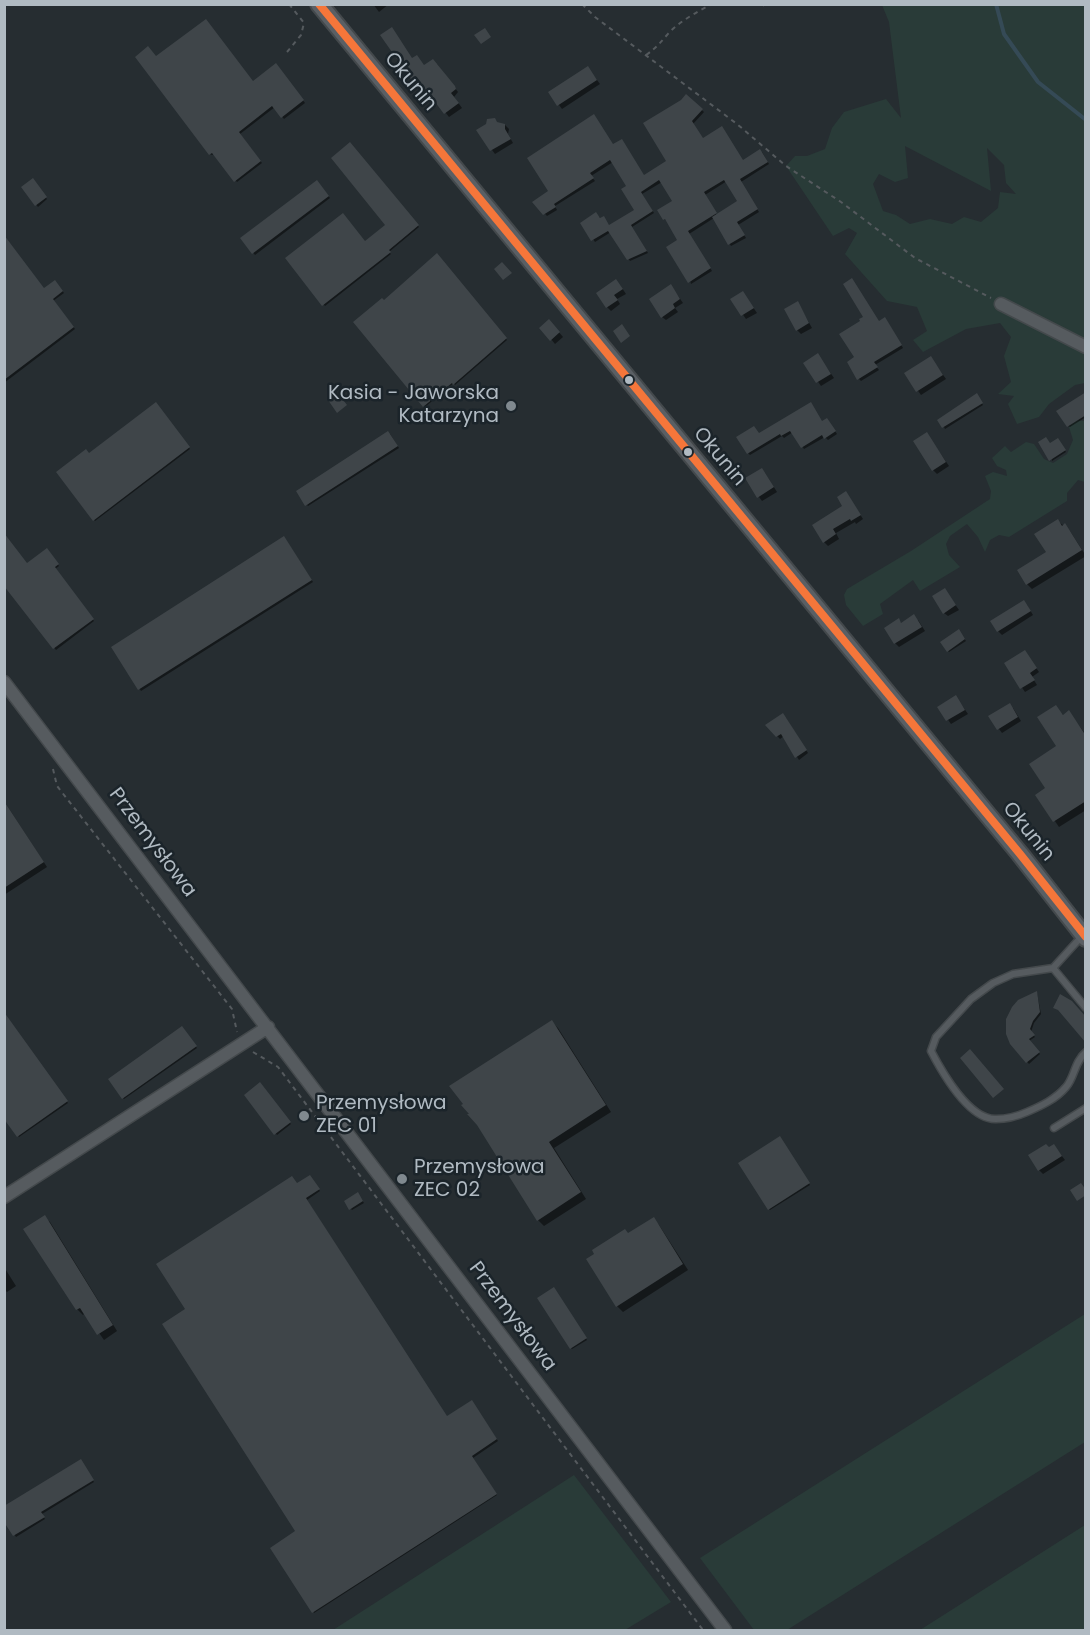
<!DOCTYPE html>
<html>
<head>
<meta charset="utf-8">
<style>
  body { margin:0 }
  #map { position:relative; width:1090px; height:1635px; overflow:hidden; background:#262d31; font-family:Poppins,sans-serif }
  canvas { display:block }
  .frame { position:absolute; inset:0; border:6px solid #b0bac2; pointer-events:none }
</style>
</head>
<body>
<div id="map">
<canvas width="1090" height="1635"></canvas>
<div class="frame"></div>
</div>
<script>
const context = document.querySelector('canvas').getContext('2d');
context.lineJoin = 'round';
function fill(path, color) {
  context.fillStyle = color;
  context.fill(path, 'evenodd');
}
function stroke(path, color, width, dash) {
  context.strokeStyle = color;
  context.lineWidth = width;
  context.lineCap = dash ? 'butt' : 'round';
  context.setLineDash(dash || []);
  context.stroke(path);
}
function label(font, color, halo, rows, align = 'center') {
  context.font = font + ' Poppins,sans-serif';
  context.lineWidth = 5;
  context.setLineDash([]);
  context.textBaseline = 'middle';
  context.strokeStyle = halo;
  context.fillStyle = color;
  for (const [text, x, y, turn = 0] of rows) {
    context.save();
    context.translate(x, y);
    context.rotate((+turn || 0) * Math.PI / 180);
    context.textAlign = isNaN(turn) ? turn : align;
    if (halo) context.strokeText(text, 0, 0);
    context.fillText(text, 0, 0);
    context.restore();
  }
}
fill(new Path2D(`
  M882 5H1085V383L1075 385 1049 404 1039 417 1017 424 1008 404 1014 396 998 394 1011 382 1004 356 1011 337 1000 323 966 329 923 352 913 340 927 331 917 307 887 301 845 254 857 233 849 228 833 236 786 166 795 156H807L825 149 832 128 844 112 886 99 901 118 889 22ZM905 146 991 191 987 148 1004 165 1006 183 1016 194 1000 192 998 208 981 222 964 217 952 224 930 219 910 224 896 215 883 211 873 184 879 174 895 182 908 178Z
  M1074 420 1085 421V482L1078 480 1067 493V501L1009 537 999 535 990 540 985 552 978 537 967 524 950 536 946 544 949 555 960 567 920 591 913 580 880 604 883 614 863 626 846 605 844 595 847 589 911 551 990 499 991 491 985 476 993 472 1007 476 1006 470 997 466 992 458 1005 446 1011 452 1026 442 1034 444 1044 459 1053 463 1067 454 1073 440 1069 427Z
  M1085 1314V1442L787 1630H754L700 1558Z
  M574 1475 671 1602 625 1630H333Z
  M1085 1525V1630H920Z`), '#293b38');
fill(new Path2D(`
  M373 4H389L379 12Z
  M156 58 253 83 278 67 305 103 284 119 275 107 240 134 262 163 237 182 214 154 212 155 210 154Z
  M413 60 424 66 437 64 458 92 454 97 462 108 449 117 422 82 418 85 414 81Z
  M588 68 600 84 562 109 550 93Z
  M686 96 704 112 693 124 703 139 743 161 762 152 769 164 741 182 759 212 738 225 746 238 731 246 714 218 689 234 712 271 691 284 679 240 667 220 664 219 674 201 662 182 642 194 654 213 632 227 648 253 630 261 611 232 595 242 582 223 598 216 610 226 636 210 628 186 613 162 591 176 595 181 555 206 557 210 547 216 534 202 614 146 644 176 668 161 682 101ZM727 181 739 202 717 215 705 195Z
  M498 124 505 125 509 129 508 134 513 143 495 154 478 131Z
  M350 144 419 227 389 252 391 254 325 306 287 259 365 242 387 225Z
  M32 180 47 199 38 207 23 187Z
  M317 182 330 198 255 255 242 238Z
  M4 237 45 290 55 282 64 293 53 301 75 329 4 383Z
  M437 255 507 340 455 385 454 383 425 407 355 322 384 302Z
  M620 285 626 294 617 299 620 304 611 311 607 307Z
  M671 286 683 303 675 308 678 312 666 320 662 317Z
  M746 297 757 313 746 319 732 299Z
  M798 303 812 328 801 334 797 330Z
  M887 321 903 348 875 365 879 370 861 381 859 379 857 357Z
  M553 325 563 337 555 344 542 328Z
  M818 355 834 378 821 386 805 363Z
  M931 358 946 379 921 395 906 374Z
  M1086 395V417L1070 427 1068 426Z
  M978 397 983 405 945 429 944 427 939 420Z
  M156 404 190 449 95 521 58 472 89 455Z
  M829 422 837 434 828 440 825 437 804 449 793 432 784 438 782 436 750 455 748 453 759 435Z
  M390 434 399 448 308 506 307 505Z
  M927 434 949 466 937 474 933 470Z
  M1059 441 1066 452 1052 461 1050 444Z
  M765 473 777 492 762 501 759 497Z
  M849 497 863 519 856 524 855 522 836 533 839 539 828 546 824 542Z
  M1058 521 1070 531 1086 556 1032 589 1027 584 1048 553Z
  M286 540 313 582 141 691 113 648Z
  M47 550 59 566 55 569 94 621 56 650 4 583Z
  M945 590 959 610 948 616 944 613Z
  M1027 605 1033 615 1002 635 998 631Z
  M898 620 902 624 918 620 925 631 899 647 895 643Z
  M960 633 966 641 949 652 948 651Z
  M1025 652 1039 672 1032 677 1037 685 1025 692 1006 664Z
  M956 697 968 714 951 724 939 707Z
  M1056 707 1064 716 1069 712 1086 735V810L1059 827 1037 795 1047 788 1059 747Z
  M1013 708 1021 721 1002 733 990 717Z
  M786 718 808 753 799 760 784 736 780 739 767 725Z
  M4 801 47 867 4 895Z
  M1037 993 1041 1014 1034 1023 1031 1032 1035 1037 1029 1041 1040 1054 1029 1064 1011 1043Z
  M552 1022 558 1028 611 1112 554 1148 586 1199 544 1226 538 1220Z
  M12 1024 68 1103 19 1137 4 1117Z
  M182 1028 197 1048 124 1099 123 1098Z
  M260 1084 291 1124 277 1135 246 1095Z
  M781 1139 810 1185 770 1210 769 1209Z
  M1054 1146 1065 1160 1043 1174 1039 1170 1049 1149Z
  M311 1178 320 1191 307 1200 447 1418 473 1403 498 1441 473 1458 497 1495 314 1613 297 1532 187 1310 297 1185Z
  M359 1196 364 1203 352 1210 351 1209Z
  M44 1217 50 1222 117 1331 104 1340 85 1313 83 1315 77 1309Z
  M653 1219 659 1225 688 1270 623 1312 617 1306 628 1234Z
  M4 1267 16 1286 7 1292 4 1289Z
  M555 1290 587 1340 572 1349 571 1348Z
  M82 1462 94 1482 42 1514 45 1519 16 1537 4 1519Z`), '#0007');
stroke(new Path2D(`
  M996 4 1004 34 1038 82 1086 120`), '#354a56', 4);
fill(new Path2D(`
  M206 19 253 81 276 63 304 100 281 118 272 106 239 132 261 161 234 182 212 153 209 155 135 57 148 46 156 56Z
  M392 27 412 58 417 55 424 65 433 59 455 86 456 89 451 93 459 103 444 114 418 79 413 82 380 35Z
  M485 28 491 37 481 44 474 35Z
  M588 66 597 80 557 106 548 92Z
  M686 94 703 109 692 121 703 138 722 126 743 160 760 149 768 162 740 179 758 209 737 222 745 235 728 245 712 217 737 201 724 180 704 192 717 213 688 231 711 268 688 283 666 247 677 240 665 219 663 220 657 210 672 201 659 180 641 192 653 211 631 225 647 251 627 260 608 231 591 241 580 223 596 212 600 218 604 216 609 225 634 210 621 189 626 186 610 160 590 173 594 178 554 204 556 207 543 215 532 202 548 191 527 158 594 114 613 144 622 139 644 175 666 161 643 123 681 100Z
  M495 118 497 122 505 124V129L511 139 490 151 476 130 486 124 487 119Z
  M350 142 419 225 389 250 391 252 322 306 285 258 343 213 365 241 385 225 331 158Z
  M33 178 47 197 35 206 21 187Z
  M317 180 329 196 252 254 240 238Z
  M4 235 44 288 55 280 63 291 53 299 74 327 4 380Z
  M437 253 507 338 453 385 452 383 423 407 353 322 382 298 384 300Z
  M502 262 512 273 503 280 494 269Z
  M852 278 879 321 885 317 902 345 874 362 878 367 857 380 847 362 854 357 839 334 860 321 859 319 863 317 843 284Z
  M616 279 623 289 614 295 618 300 606 308 596 293Z
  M671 284 680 299 673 304 675 308 661 318 649 299Z
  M743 291 754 308 741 316 730 299Z
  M798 301 809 323 796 331 784 309Z
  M549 319 560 332 550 341 539 328Z
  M622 324 630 336 621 343 613 331Z
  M818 353 831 374 816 383 803 363Z
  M931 356 943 375 916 392 904 373Z
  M1086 392V415L1067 427 1056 411Z
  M338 393 347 405 337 413 328 400Z
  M977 393 983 403 942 428 937 420Z
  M156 402 190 447 93 521 56 472 86 449 89 453Z
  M811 402 822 421 827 418 836 431 824 439 822 435 801 448 790 431 781 436 780 434 747 454 736 437 754 426 759 433Z
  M388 431 398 446 305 506 296 491Z
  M927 432 946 462 932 471 913 441Z
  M1046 437 1050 443 1058 438 1066 450 1049 461 1038 442Z
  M762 468 774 487 757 498 745 478Z
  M846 491 861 515 851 521 850 519 833 529 836 534 823 543 812 525 842 506 837 497Z
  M1058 519 1062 526 1065 523 1082 550 1026 585 1017 570 1046 552 1034 534Z
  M4 533 27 563 47 548 59 564 55 567 94 619 53 649 4 586Z
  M284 536 312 580 138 690 111 647Z
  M945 588 956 605 943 614 932 596Z
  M1024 600 1031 611 997 632 990 621Z
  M914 614 922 627 894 644 884 628 899 618 901 623Z
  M959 629 965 639 947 652 940 642Z
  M1025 650 1037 668 1030 673 1035 680 1020 689 1004 663Z
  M956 695 965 710 946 721 937 707Z
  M1010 703 1018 717 997 730 988 716Z
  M1056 705 1063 715 1069 710 1086 736V801L1053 822 1035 795 1045 788 1029 764 1056 746 1037 717Z
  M783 713 807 750 795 758 781 734 776 737 765 725Z
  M4 801 44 862 4 888Z
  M1037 991 1040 1012 1033 1021 1030 1029 1035 1035 1029 1039 1040 1052 1026 1063 1010 1044 1006 1034V1019L1012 1007 1018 1000Z
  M1060 994 1072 1001 1086 1017V1043L1058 1010 1053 1008Z
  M4 1012 68 1101 17 1137 4 1119Z
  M552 1020 606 1105 549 1142 581 1192 537 1221 477 1125 467 1114H469L461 1105 463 1104 449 1086Z
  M182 1026 197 1046 122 1099 108 1079Z
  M970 1049 1004 1089 993 1098 960 1058Z
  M260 1082 291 1122 274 1135 244 1095Z
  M780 1136 810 1183 768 1210 738 1163Z
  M1046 1144 1049 1147 1054 1144 1062 1156 1038 1171 1028 1155Z
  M310 1175 320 1189 306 1198 447 1416 472 1400 497 1439 472 1456 497 1494 312 1613 270 1548 295 1531 162 1324 185 1309 156 1264 292 1176 297 1183Z
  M1081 1183 1086 1190V1195L1077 1201 1070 1190Z
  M358 1192 363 1201 349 1210 344 1201Z
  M45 1215 113 1325 97 1335 80 1308 76 1310 23 1229Z
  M654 1217 683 1264 616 1307 586 1259 594 1254 592 1250 625 1229 628 1233Z
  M554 1287 587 1338 570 1349 537 1298Z
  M81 1459 94 1480 41 1512 45 1517 13 1536 4 1522V1506Z`), '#3f4549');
const lane = new Path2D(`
  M1083 935 1053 968 1086 1008
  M1053 968 1013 974 993 983 971 999 936 1037 931 1051C942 1072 969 1120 996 1119 1006 1119 1018 1116 1027 1112 1041 1106 1056 1099 1066 1087 1075 1077 1074 1062 1086 1052
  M1054 1128 1086 1108`);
const street = new Path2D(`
  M1001 304 1086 347
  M4 682 725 1630
  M4 1197 268 1027`);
const secondary = new Path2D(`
  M319 4 1020 854 1086 938`);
stroke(lane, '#44494c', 9);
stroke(street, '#44494c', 15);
stroke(secondary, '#44494c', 20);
stroke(new Path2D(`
  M582 4 595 17 737 124 786 166 841 202 915 258 991 298
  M763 6 764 4
  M287 52 301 35 304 23 289 4
  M646 55C657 47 659 44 667 35 678 22 697 12 712 4
  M53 769 57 786 232 1009 237 1032
  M253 1052 278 1067 703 1630`), '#555a5e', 2, [4.5, 4.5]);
stroke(lane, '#565b5f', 6);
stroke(street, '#565b5f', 12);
stroke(secondary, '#5a5f64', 16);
stroke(new Path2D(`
  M319 4 1020 854 1086 937`), '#f5763a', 8);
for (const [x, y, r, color] of [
  [629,380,5,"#b0bac2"],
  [511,406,6,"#80898f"],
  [688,452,5,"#b0bac2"],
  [304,1116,6,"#80898f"],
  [402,1179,6,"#80898f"]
]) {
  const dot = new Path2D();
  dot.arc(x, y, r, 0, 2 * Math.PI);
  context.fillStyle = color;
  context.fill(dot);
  stroke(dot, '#1b242a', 2);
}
label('20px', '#b0bac2', '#1b242a', [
  ["Okunin",410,82,50],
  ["Okunin",719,457,50],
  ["Okunin",1028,832,51],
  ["Przemysłowa",152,843,53],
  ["Przemysłowa",512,1317,53]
]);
label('20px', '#b0bac2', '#1b242a', [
  ["Kasia - Jaworska",499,394,"right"],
  ["Katarzyna",499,417,"right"],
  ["Przemysłowa",316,1104],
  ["ZEC 01",316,1127],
  ["Przemysłowa",414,1168],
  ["ZEC 02",414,1191]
], 'left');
</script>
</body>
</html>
